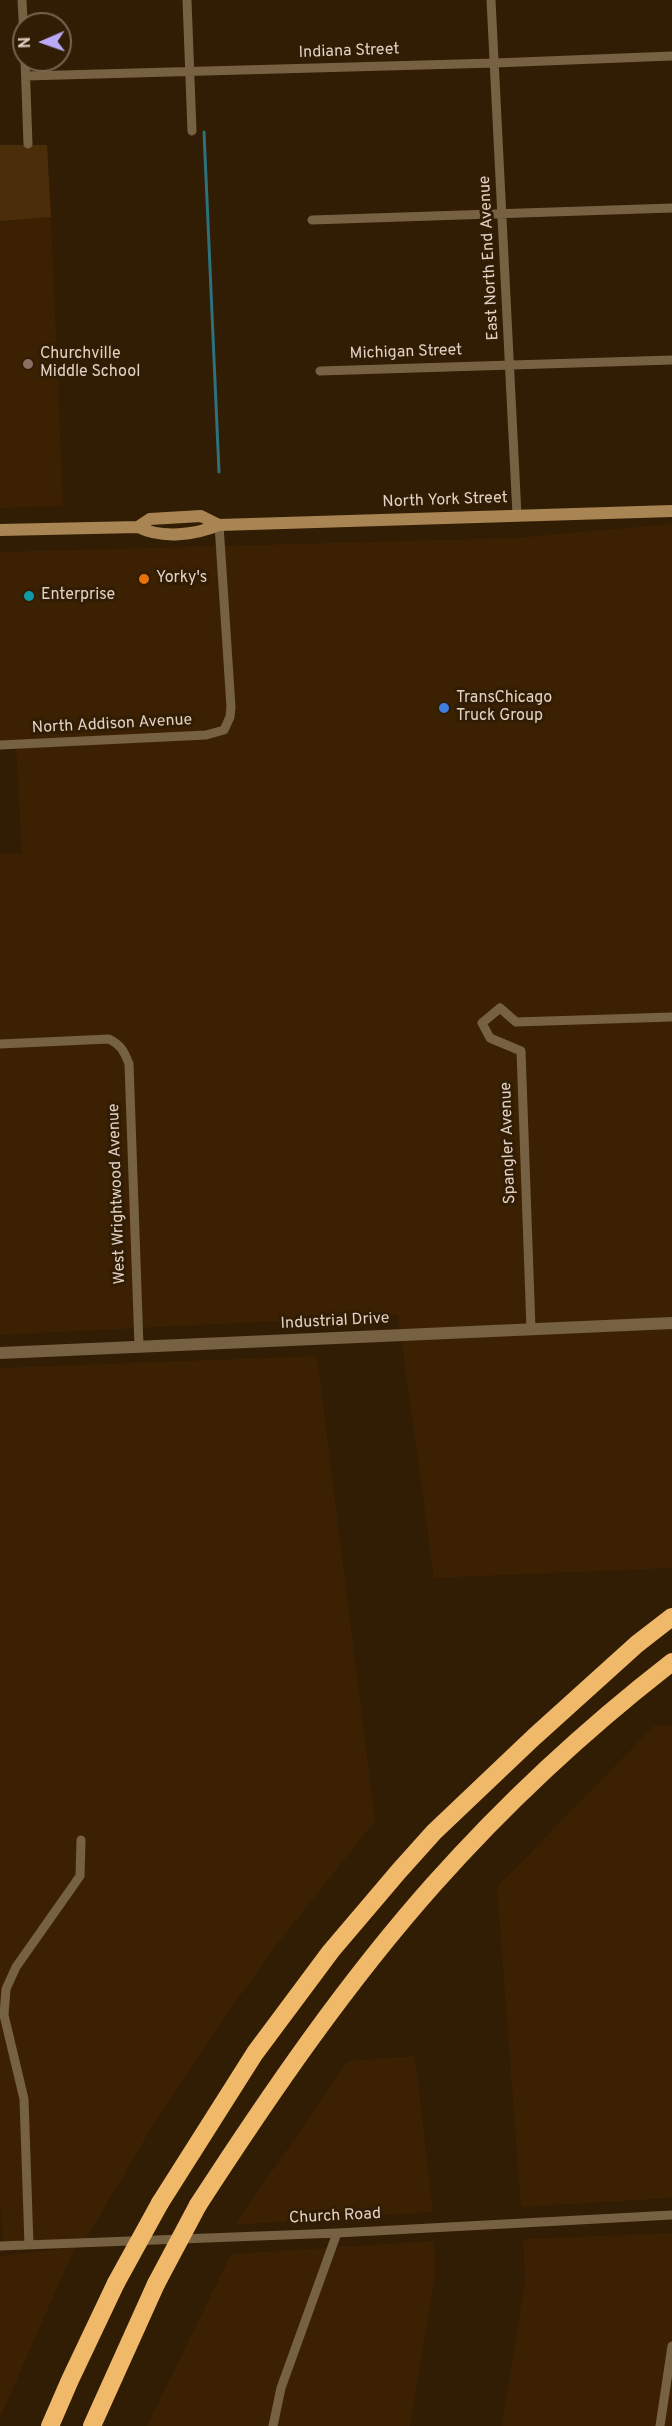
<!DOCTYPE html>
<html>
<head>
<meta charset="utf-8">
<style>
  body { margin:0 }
  #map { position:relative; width:672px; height:2426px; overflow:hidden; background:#311c04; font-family:Overpass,sans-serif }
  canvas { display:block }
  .north { position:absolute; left:12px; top:12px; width:60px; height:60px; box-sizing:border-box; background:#311c04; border:2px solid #776551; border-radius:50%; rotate:268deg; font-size:16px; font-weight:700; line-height:24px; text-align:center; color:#e1d2c5 }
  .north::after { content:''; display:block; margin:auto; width:21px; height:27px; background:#baaaf6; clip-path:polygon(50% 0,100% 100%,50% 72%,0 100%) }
</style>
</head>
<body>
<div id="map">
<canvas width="672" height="2426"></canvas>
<div class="north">N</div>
</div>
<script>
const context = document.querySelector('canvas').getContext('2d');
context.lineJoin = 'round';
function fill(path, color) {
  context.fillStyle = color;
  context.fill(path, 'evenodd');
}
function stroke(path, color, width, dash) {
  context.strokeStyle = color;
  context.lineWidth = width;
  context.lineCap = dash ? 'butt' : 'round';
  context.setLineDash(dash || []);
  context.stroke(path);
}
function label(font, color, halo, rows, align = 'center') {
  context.font = font + ' Overpass,sans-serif';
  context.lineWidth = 6;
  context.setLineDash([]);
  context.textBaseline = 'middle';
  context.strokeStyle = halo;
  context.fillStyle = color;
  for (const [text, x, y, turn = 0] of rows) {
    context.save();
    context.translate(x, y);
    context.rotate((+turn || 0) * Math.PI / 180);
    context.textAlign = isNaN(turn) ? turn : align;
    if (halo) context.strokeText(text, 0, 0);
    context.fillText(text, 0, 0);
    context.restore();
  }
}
fill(new Path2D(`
  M51 217 63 506 0 508V221Z
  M672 524V1568L434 1578 398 1315 0 1335V854L22 853 16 747 0 748V552L515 538Z
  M317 1356 375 1821 278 1943 219 2025 149 2132 86 2239 3 2244 0 2202V1368Z
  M672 1725V2198L521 2207 497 1887 654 1726Z
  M415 2056 433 2212 235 2225 348 2061Z
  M672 2233V2426H502L525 2280 523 2239Z
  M434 2241 435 2278 410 2426H147L231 2254Z
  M75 2247 0 2418V2256Z`), '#3b2102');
fill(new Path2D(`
  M0 145H47L51 217 0 221Z`), '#4b2d0a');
stroke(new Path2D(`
  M204 132 219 472`), '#2d717d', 3);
stroke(new Path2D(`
  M22 0 24 38
  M187 0 192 131
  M491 0 517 515
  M25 60 28 144
  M26 76 495 63 672 56
  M312 220 672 208
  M320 371 672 360
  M0 745 206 735 224 730 230 717 231 707 219 525
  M0 1044 109 1039C121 1045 124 1051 129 1064L139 1346
  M531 1329 521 1051 490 1038 482 1023 500 1008 516 1022 672 1017
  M29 2245 24 2099 4 2015 6 1989 16 1967 80 1876 81 1840
  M0 2246 337 2233 672 2215
  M273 2426 281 2388 337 2233
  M660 2426 672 2346`), '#776143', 9);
stroke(new Path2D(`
  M0 1353 672 1323`), '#776143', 12);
stroke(new Path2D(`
  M138 527 150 519 201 516 219 525
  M0 530 138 527C162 539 195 535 219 525L672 511`), '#a88553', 12);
stroke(new Path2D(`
  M160 2203 255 2053 331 1951 399 1871 434 1832 534 1737 637 1644 672 1617
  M198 2205C270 2094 346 1983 434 1884 506 1803 587 1728 672 1662
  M50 2426 70 2380 116 2283
  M92 2426 156 2284`), '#f0b96a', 18);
stroke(new Path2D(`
  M116 2283 160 2203
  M156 2284 198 2205`), '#f0b96a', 18);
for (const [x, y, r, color] of [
  [28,364,6,"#8d6e63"],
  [144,579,6,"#e8710a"],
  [29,596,6,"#0f9aa8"],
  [444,708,6,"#3f7fe0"]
]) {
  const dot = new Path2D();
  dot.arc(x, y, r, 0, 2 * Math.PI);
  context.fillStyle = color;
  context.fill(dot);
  stroke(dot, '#311c04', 2);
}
label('16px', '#e1d2c5', '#311c04', [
  ["Indiana Street",349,52,-2],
  ["East North End Avenue",490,258,-93],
  ["Michigan Street",406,353,-2],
  ["North York Street",445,501,-2],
  ["North Addison Avenue",112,725,-3],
  ["Spangler Avenue",509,1143,-92],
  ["West Wrightwood Avenue",118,1194,-92],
  ["Industrial Drive",335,1322,-3],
  ["Church Road",335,2217,-3]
]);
label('16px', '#e1d2c5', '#311c04', [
  ["Churchville",40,355],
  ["Middle School",40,373],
  ["Yorky's",156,579],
  ["Enterprise",41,596],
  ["TransChicago",456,699],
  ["Truck Group",456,717]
], 'left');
</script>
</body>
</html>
